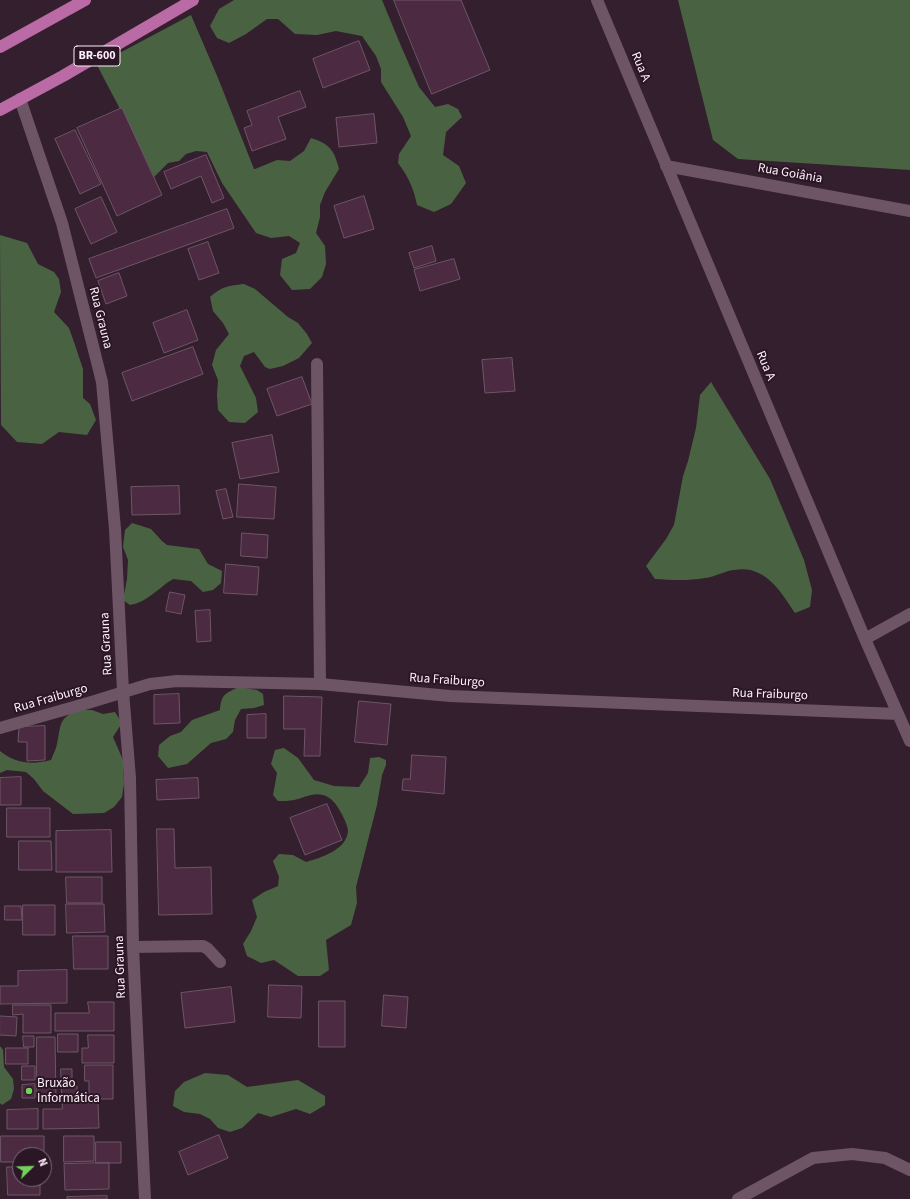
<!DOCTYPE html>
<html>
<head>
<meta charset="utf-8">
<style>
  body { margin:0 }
  #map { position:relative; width:910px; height:1199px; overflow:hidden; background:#341f2e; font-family:"Source Sans 3",sans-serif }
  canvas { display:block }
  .north { position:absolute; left:12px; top:1147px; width:40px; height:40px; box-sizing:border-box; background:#2a1624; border:1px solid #7f6d79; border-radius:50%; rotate:67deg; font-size:11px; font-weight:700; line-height:16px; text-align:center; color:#fef0f9 }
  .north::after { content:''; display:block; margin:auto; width:14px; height:18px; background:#74d25c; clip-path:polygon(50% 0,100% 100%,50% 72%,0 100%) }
</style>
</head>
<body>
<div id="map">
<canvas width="910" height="1199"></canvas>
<div class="north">N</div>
</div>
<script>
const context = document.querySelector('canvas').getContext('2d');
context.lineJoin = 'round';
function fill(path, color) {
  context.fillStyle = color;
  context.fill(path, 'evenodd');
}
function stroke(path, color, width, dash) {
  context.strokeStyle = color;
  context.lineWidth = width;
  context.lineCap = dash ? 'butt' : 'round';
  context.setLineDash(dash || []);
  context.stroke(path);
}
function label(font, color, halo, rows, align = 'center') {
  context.font = font + ' "Source Sans 3",sans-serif';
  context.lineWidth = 4;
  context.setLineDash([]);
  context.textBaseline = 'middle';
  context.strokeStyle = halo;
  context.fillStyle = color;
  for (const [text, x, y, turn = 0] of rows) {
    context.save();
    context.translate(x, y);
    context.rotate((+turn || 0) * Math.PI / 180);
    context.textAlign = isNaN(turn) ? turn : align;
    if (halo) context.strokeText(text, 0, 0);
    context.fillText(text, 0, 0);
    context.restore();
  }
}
fill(new Path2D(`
  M234 0H382L401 46 419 87 435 107 448 104 458 109 462 117 446 132 443 155 459 166 466 183 451 204 434 212 417 205C414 189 408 176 398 163L399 154 411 136 403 117 381 82V69L376 56 362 36 336 31 317 35 295 34 278 19H267L246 34 229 43 217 38 210 26 219 9Z
  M678 0H910V170L738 159 713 140Z
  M191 15 218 78 254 169H255L277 160 290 161 304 151 311 138C330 144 334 150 339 169L325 192 320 205V217L316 233 325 246 326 264 322 277 310 289 292 290 280 275 282 259 296 253 300 243 289 236 271 238 256 233 222 183 207 152 196 151 186 154 179 161 168 163 154 177C137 139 116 102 97 65Z
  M0 235 27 243 38 264 54 272 59 279 61 292 54 312 69 328 75 345 83 369V398L90 404 96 420 87 435 59 432 42 444 17 442 1 425Z
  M244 284 255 289 288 317 298 323 307 334 312 343 299 358 283 366 270 369 265 367 254 352 244 356 240 366 256 398 258 412 245 423 229 422 218 410 217 395 218 380 212 365 216 350 229 334 223 323 213 311 210 297C223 286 228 286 244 284Z
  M711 382 770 479 804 560 812 590 810 607 795 613C781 592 765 564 734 570 724 571 715 577 705 578 688 581 671 580 655 579L646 566 666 539 674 525 683 476 688 461 696 428 700 395Z
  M132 523 151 529 162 541 167 545 199 549 208 564 222 571 221 583 213 590 203 592 191 581 173 579C158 588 148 602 130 605L123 600 127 579 128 560 123 547 125 530Z
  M239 687 257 690 263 694 264 705 254 708 241 709 235 720 233 732 226 739 211 743 187 764 168 768 158 756 159 745 170 736 181 732 192 720 220 710C221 694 226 693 239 687Z
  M78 710H92L103 714 115 712 122 723 113 737 123 760 124 784 122 797 114 807 104 813 73 814 43 791 34 779 26 772 7 770 0 773V751C17 764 31 765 51 760 53 755 56 749 57 744 61 726 58 718 78 710Z
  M284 748 298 758 314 780 334 786 359 787 368 773 370 758 379 757 386 760V765L382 775 377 805 356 887 357 903 351 925 326 940 329 970 320 976H298L274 960 261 963 247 956 243 944 251 931 257 917 252 900 264 892 278 886 279 877 273 861 279 854 293 855 306 862C320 858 347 850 348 831 348 826 343 816 340 811 337 805 331 797 323 795 312 792 304 798 294 800 289 801 283 801 278 801L273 795 277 773 271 764 275 750Z
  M0 1046 3 1050 4 1067 13 1079 14 1089 11 1099 2 1105 0 1103Z
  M205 1073 228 1075 247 1087 298 1080 325 1096V1105L310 1114 296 1109 271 1117 258 1113 242 1128 230 1132 218 1128 210 1119 200 1114 184 1112 173 1106 175 1091 184 1082Z`), '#496342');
const building = new Path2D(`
  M394 0H461L490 70 432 94Z
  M359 41 370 70 323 88 313 59Z
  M300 91 306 107 278 117 286 139 252 151 244 128 252 125 247 111Z
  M122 108 162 195 117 216 77 128Z
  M374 114 377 143 339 147 336 118Z
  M75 130 101 184 80 194 55 139Z
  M206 155 224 198 212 203 201 176 171 189 164 172Z
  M364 196 374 229 344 238 334 206Z
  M101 197 117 232 91 244 75 209Z
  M227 209 234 228 96 278 89 259Z
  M208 242 219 273 199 280 188 249Z
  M432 246 436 261 414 268 409 253Z
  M454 259 460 279 420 291 414 270Z
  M119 273 127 296 106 304 98 281Z
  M187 310 198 340 164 353 153 323Z
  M193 347 203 374 132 401 122 373Z
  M512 358 515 391 485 393 482 360Z
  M302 377 312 404 277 416 267 389Z
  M272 435 279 472 240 479 232 443Z
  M239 484 276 487 274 519 237 517Z
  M179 486 180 514 132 515 131 487Z
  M226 489 233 517 223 519 216 491Z
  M242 533 268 535 267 558 241 556Z
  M226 564 259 567 257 595 224 593Z
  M170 592 185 595 181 614 166 611Z
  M210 610 211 641 197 642 195 611Z
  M179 694 180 723 154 724V695Z
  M284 696 322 697 320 756H304L305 729H284Z
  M359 701 391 704 387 745 355 742Z
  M266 714V738H247V715Z
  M45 726V760L27 761V742H18L19 727Z
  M412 755 446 757 444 794 402 790 403 779H410Z
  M21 777V805H0V778Z
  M198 778 199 798 157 800 156 780Z
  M327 804 342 840 305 855 290 818Z
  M7 808H50V837H7Z
  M157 829H174L175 868 211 867 212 914 159 915Z
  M111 830 112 872H56V831Z
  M19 841H51L52 870H19Z
  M66 877H102V903H67Z
  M66 904H104L105 932 67 933Z
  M23 905H55V935H23Z
  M5 906H21L22 920H5Z
  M73 936H108V969H74Z
  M67 970V1003L0 1004V986H18V971Z
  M269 985 302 986 301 1018 268 1017Z
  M231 987 235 1022 185 1028 181 993Z
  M384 995 408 997 406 1028 382 1026Z
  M319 1001H345V1047H319Z
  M88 1002H114V1031H55V1013H89Z
  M13 1005H51V1033H23V1014L13 1015Z
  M0 1016 17 1017 16 1036 0 1035Z
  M58 1034H78V1052H58Z
  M88 1035H114V1063H82V1048H88Z
  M23 1036H34V1047H24Z
  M37 1037H55L56 1098H37Z
  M6 1048H28V1064H6Z
  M85 1065H113V1099H89V1081H85Z
  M22 1066H35V1080H22Z
  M61 1069H72V1086H77V1103H98L99 1128 43 1129V1109H62Z
  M35 1084V1098H22V1085Z
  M38 1109V1129H7V1110Z
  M219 1135 228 1158 188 1175 179 1152Z
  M1 1136H44V1155H20V1162H1Z
  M64 1136H94V1161L64 1162Z
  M96 1142H121V1163H96Z
  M109 1163V1189L65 1190 64 1164Z
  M7 1167H20V1179H40V1195H8Z
  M107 1196V1199H67V1197Z`);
fill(building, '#4c2a42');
stroke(building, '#6e5666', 1);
stroke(new Path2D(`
  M597 0 865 639 910 741
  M20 99 62 223 102 382 115 529 123 691 130 778 133 947 145 1199
  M666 166 910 211
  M317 364 320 684
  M865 639 910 614
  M0 728 88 703 150 684 177 681 320 684 450 696 898 714
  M133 947 203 946 208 949 220 962
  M738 1199 813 1158 852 1154 885 1158 910 1170`), '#6d5565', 12);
stroke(new Path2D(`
  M0 47 85 0
  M0 110 63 76 193 0`), '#ba6aa4', 12);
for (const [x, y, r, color] of [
  [29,1091,4,"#74d25c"]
]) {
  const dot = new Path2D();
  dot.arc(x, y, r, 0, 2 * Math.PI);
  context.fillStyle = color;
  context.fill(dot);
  stroke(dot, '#2a1624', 1.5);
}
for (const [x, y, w] of [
  [97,56,46]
]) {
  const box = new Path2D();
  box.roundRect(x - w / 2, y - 10, w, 20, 3);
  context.fillStyle = '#2a1624';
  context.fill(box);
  stroke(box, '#fef0f9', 1);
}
label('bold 12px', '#fef0f9', null, [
  ["BR-600",97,56]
]);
label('13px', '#fef0f9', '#2a1624', [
  ["Rua A",640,67,67],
  ["Rua Goiânia",790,174,10],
  ["Rua Grauna",100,318,76],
  ["Rua A",765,366,67],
  ["Rua Grauna",107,644,-93],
  ["Rua Fraiburgo",447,681,4],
  ["Rua Fraiburgo",770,695,2],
  ["Rua Fraiburgo",51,699,-16],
  ["Rua Grauna",121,967,-92]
]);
label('13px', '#fef0f9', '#2a1624', [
  ["Bruxão",37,1084],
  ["Informática",37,1099]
], 'left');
</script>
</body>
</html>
